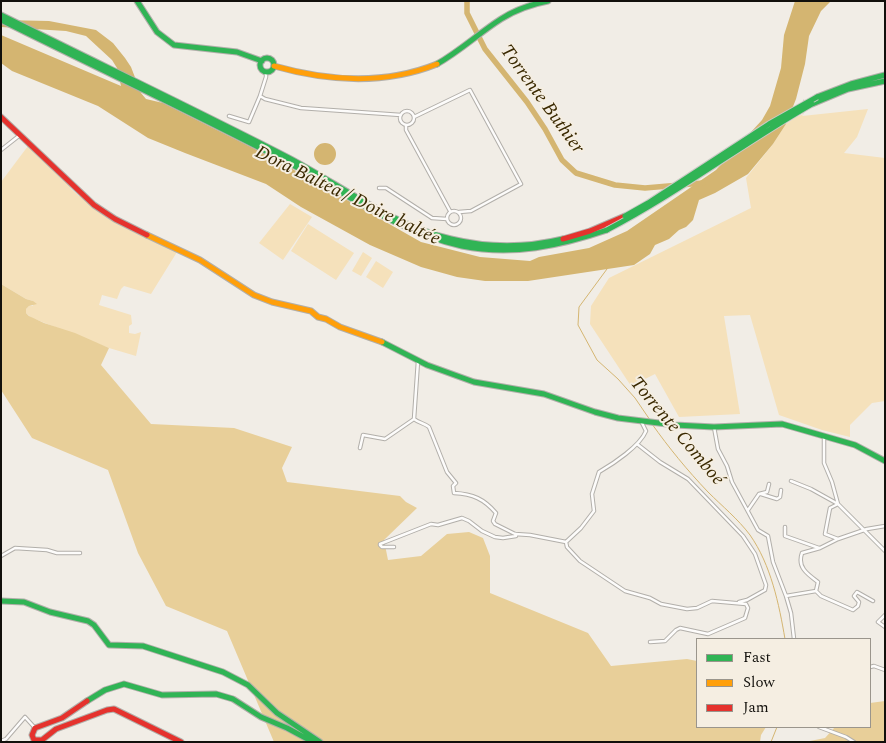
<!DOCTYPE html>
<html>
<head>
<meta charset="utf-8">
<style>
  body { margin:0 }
  #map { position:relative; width:886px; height:743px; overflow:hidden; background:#f1ede6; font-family:Spectral,serif }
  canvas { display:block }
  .frame { position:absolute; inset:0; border:2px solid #12100c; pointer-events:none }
  .legend { position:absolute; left:696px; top:638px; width:175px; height:90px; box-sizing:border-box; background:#f5eee2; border:1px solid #9a958c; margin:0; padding:6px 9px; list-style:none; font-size:15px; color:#12100c }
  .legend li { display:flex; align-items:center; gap:10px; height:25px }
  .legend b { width:25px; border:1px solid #9a958c }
</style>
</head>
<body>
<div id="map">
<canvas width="886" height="743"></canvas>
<div class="frame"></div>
<ul class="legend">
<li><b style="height:6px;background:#30b455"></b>Fast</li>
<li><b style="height:6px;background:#ff9f0a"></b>Slow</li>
<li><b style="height:6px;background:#e5322d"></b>Jam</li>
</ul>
</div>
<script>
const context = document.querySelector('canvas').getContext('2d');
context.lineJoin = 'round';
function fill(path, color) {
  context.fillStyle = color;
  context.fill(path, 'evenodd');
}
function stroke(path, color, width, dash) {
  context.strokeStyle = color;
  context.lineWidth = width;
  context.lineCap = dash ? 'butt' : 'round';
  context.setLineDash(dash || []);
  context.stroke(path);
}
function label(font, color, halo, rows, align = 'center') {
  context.font = font + ' Spectral,serif';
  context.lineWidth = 4;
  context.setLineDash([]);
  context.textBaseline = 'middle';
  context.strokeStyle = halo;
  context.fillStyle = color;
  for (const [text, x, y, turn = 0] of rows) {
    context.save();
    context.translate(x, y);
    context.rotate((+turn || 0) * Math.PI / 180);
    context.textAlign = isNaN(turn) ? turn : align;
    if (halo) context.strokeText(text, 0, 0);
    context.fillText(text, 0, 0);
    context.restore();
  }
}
fill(new Path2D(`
  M868 109 857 137 844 153 885 158V401L872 403 850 425V437L822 430 779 415 750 315 724 316 740 414 679 417 655 374 631 386 590 324 591 306 609 278 751 208 746 178 773 144 786 124 796 117 804 114 802 116Z
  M28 146 71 186 70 188 79 196 81 195C109 223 141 236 177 252L151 294 124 286 121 289 117 299 102 295 99 305 131 315 132 324 129 326V333L135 334 141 332 136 356 109 348 32 318 26 313V309L29 306H33V301L26 299 1 284V182Z
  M290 204 312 217 283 260 259 243Z
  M308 224 354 253 336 280 291 251Z
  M363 252 372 258 361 276 352 271Z
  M376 261 393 272 383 288 366 277Z`), '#f5e1bb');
fill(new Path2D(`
  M1 284 26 299 33 301 37 304 29 306 26 309V313L29 316 44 323 75 333 109 348 101 365 151 424 234 428 292 447 282 468 287 482 400 496 406 502 417 508 384 540 388 560 421 556 447 534 469 532 483 538 490 556V593L588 633 611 666 687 659 697 661V727H766L761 735 760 742H274L227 631 166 606 138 553 108 470 32 438 1 390Z
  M885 701V742H805L825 738 835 727H870V703Z`), '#e8cf99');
fill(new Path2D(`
  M795 1H831L821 11 809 36 805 64 796 99 786 124 773 144 748 174 715 193 699 200 693 220 686 227 679 230 669 239 655 245 650 254 634 265 528 281H485L457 277 421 267 370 245 301 207 266 184 185 153 148 138 98 106 12 71 1 63V35L121 86 117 68 112 60 86 36 66 31 1 27V20L49 21 96 30 113 43 125 58 131 67 141 93 146 99 163 103 273 158 421 242 480 257 530 261 539 257 589 248 627 231 716 170 762 120 770 106 781 68 784 35Z
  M314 154a11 11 0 1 1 22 0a11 11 0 1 1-22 0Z`), '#d4b571');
stroke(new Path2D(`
  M607 269 579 307 578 325 597 360 618 379 635 398 650 420
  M652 424C669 448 687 470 708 492 722 506 738 519 750 535 771 565 779 604 785 639
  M771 742 777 727`), '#d4b571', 1);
stroke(new Path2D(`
  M467 1V13L485 49 527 102 545 129 562 160 576 173 615 185 645 188 703 183`), '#d4b571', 5.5);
stroke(new Path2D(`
  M802 113 805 100`), '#d0ccc5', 4, [4, 2]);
const street = new Path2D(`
  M260 96 266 77V72
  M400 118a7 7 0 1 1 14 0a7 7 0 1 1-14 0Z
  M229 116 249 122 260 96 265 99 301 108 401 115
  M414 117 470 90 521 184 471 211 459 212
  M406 125V130L450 211
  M1 150 20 135
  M379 188H386L432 218 447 219
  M447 218a7 7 0 1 1 14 0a7 7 0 1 1-14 0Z
  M414 419C419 423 424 423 429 427L447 472 456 483 453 486 454 493C473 494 484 499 496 513L493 521 495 524 515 534 530 535 566 542 581 528 594 511 592 494 599 472C613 464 640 446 646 431L641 421
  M714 427 718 449 727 466 732 482 758 530 768 536 773 562 786 596 791 613 794 639
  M824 437V463L832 482 838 504 885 551
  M637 444 660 462 688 479 743 536 755 554 766 585 765 590 747 600 739 602
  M360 448 363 435 385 439 414 419 418 361
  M791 481 811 489 838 504 830 508 825 534 838 539
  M761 494 777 499 780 497 781 490
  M748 510 759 494 767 492 769 484
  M785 527V536L819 548
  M566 542 567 547 580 561 625 591 650 598 661 604 687 609 697 608 712 601 746 604 748 608 745 618 708 634 680 628 676 630 665 641 650 642
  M394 547H382L380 545V544L431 524 438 525 462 518 469 521 482 531 495 537 503 538 516 536 515 534
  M1 556 15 548 47 550 57 553H80
  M816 591 821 596 853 610 858 606 859 602 854 596 857 592 873 601
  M786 596 816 591 818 582C807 574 797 567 802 553L820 548 838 539 867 529 885 526
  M885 615 878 622 885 627
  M870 667 874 666 885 670
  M819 727 846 737 854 742
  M1 741 6 739 25 717 35 728`);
const fast = new Path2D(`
  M137 1 157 32 174 45 237 52 262 61
  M1 15C97 63 194 109 289 158 342 186 392 225 451 239 488 248 526 248 563 239
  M1 20C97 68 194 113 289 163 346 193 398 232 462 246 512 256 560 246 607 230
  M260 65a7 7 0 1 1 14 0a7 7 0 1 1-14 0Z
  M437 64C460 51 479 33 501 19 515 10 532 4 548 1
  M817 97 851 84 885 75
  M812 104 848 89 885 81
  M382 342 427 365 474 382 544 394 595 412 618 418 675 425 714 427 782 424 855 445 885 461
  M1 601 24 602 50 612 88 621 94 625 109 645 143 646 223 672 248 685 277 713 320 742
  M87 701 105 690 124 684 162 695 216 694 233 699 261 717 287 728 313 742`);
const slow = new Path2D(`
  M274 66C327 81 385 85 437 64
  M147 235 200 260 254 295 272 302 311 311 318 317 326 319 340 327 382 342`);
const jam = new Path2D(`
  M1 117 94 205 115 219 147 235
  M563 239 590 231 625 216
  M87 701 62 718 35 728 32 735 34 740H42L56 729 107 710 114 709 181 742`);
stroke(street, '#b2afaa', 4.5);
stroke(fast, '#b2afaa', 7);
stroke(slow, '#b2afaa', 7);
stroke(jam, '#b2afaa', 7);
stroke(street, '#fdfcfb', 2.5);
stroke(fast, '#30b455', 5);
stroke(slow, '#ff9f0a', 5);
stroke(jam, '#e5322d', 5);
const fastBridge = new Path2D(`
  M625 216 648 203 769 124 817 97
  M607 230C678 193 742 144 812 104`);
stroke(fastBridge, '#cbc9c6', 7, []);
stroke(fastBridge, '#30b455', 5);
label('italic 19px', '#3a2900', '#f5eee2', [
  ["Torrente Buthier",541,100,54],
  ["Dora Baltea / Doire baltée",347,197,26],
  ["Torrente Comboé",676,432,50]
]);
</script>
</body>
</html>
